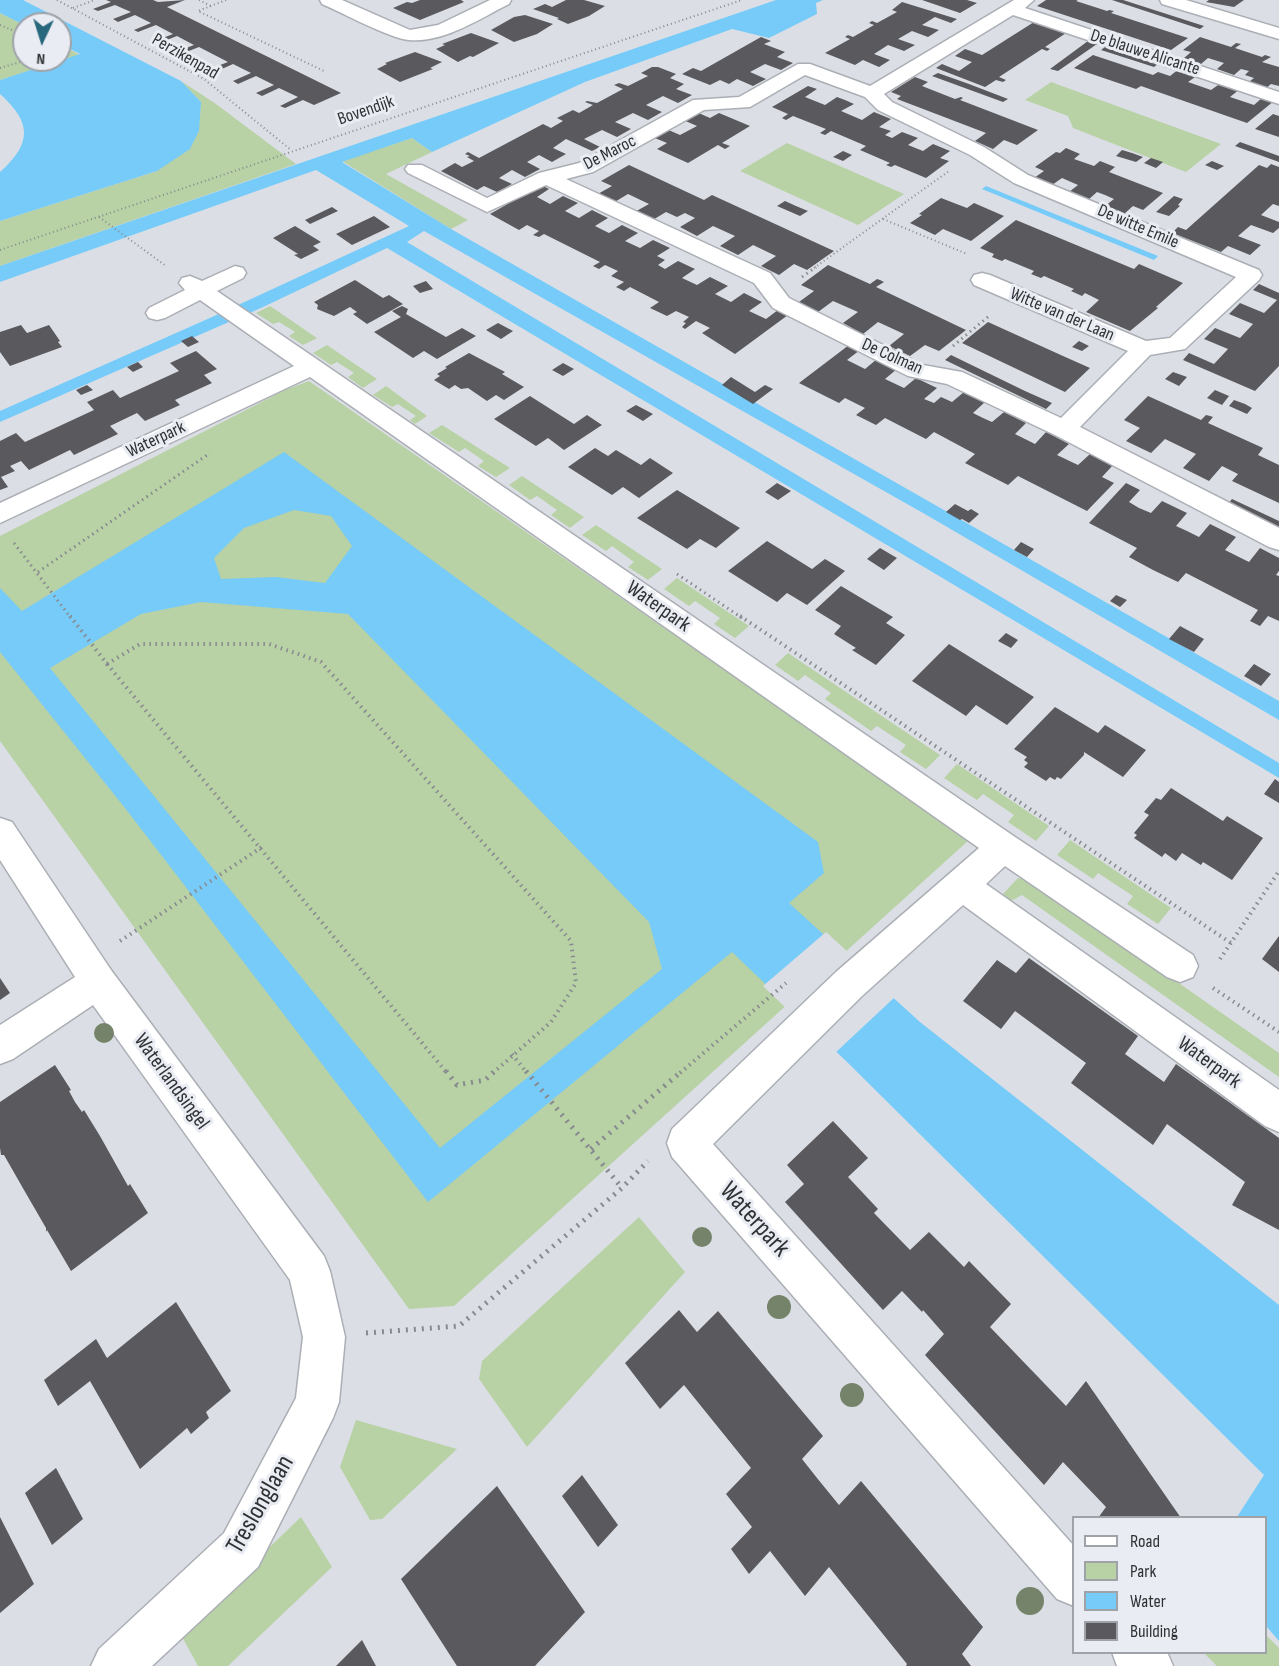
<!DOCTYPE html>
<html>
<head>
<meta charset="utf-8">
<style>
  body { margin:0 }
  #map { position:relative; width:1279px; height:1666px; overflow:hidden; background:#dbdfe5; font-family:"Sofia Sans Condensed",sans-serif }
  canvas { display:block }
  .legend { position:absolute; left:1072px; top:1516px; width:195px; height:138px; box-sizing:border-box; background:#e9ecf3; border:2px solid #9fa2a7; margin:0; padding:8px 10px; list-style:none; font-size:18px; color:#303234 }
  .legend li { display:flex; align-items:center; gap:12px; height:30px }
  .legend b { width:30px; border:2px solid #9fa2a7 }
  .north { position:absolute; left:12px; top:12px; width:60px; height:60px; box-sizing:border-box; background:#e9ecf3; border:2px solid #9fa2a7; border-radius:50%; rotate:184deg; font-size:16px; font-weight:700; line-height:24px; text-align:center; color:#303234 }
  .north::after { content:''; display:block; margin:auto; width:21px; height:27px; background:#28687d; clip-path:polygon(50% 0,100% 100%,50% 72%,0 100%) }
</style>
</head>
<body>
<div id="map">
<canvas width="1279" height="1666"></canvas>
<ul class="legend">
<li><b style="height:8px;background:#fff"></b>Road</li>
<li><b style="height:16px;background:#b8d1a5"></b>Park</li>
<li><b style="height:16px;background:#77cbf9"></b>Water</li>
<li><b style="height:16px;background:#59595e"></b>Building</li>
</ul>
<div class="north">N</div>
</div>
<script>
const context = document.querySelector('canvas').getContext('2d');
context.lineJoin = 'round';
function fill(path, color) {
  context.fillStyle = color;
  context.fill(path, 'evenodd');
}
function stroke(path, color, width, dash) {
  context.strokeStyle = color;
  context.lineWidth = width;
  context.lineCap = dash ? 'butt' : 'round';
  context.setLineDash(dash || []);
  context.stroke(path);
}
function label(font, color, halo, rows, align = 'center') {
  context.font = font + ' "Sofia Sans Condensed",sans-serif';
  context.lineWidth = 6;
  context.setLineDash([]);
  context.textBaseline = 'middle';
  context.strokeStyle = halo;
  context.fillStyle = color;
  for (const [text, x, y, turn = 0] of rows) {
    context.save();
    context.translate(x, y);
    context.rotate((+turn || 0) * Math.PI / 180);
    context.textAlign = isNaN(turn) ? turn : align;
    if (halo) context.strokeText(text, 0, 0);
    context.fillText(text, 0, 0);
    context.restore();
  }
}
fill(new Path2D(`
  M0 13 24 25V60H60V44L80 55 0 80Z
  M181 81 216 104 296 164 0 266V221L157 171 201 102Z
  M1051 82 1221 144 1186 172 1073 128 1068 116 1025 100Z
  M412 138 432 152 386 174 468 220 451 229 342 161Z
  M787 143 904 194 858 225 740 171Z
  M270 306 317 338 303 345 289 336 295 332 279 322 273 324 256 313Z
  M327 345 377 379 363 388 348 377 354 373 337 362 331 365 313 353Z
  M309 381 969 840 454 1306 409 1309 0 741V536L285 390Z
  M386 386 427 416 415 424 410 420 416 416 398 404 392 407 373 395Z
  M442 425 510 468 496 477 478 466 484 461 465 448 459 452 429 433Z
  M522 476 584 517 570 528 551 515 557 510 537 496 530 500 509 485Z
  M596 525 662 569 648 580 628 567 634 562 612 546 606 551 582 535Z
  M677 578 749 626 735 638 714 624 720 618 695 601 689 606 664 589Z
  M788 653 940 755 926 769 900 752 906 745 877 726 871 731 825 699 831 693 805 675 798 681 775 665Z
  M957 764 1049 826 1036 841 1008 822 1014 815 983 794 977 800 944 778Z
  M1070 840 1171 908 1158 924 1127 904 1133 896 1098 873 1093 879 1057 855Z
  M1018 878 1034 882 1279 1053V1077L1022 895 1011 901 1003 894Z
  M639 1217 685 1272 527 1447 479 1379 482 1361Z
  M356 1420 457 1449 382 1519 370 1520 340 1467Z
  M301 1517 332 1567 228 1666H198L180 1633Z
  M1266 1635 1279 1648V1666H1217L1204 1653 1266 1652Z`), '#b8d1a5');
fill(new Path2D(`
  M0 0H23L181 81 201 102 199 131 190 149 157 171 0 221V172C32 143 32 123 0 94V80L80 54 60 44V24L24 25 0 13Z
  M776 0H823L816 3 817 14 769 38 732 29 585 82 432 152 412 138 342 162 451 229 1279 701V720L923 513 424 231 407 242 1279 763V778L387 248 261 308 0 422V411L212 317 409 226 316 170 0 282V266Z
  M986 186 1158 256 1154 260 982 189Z
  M284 452 818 842 824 873 789 903 920 1022 1279 1305V1641L1266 1626V1518L1237 1517 1264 1475 847 1062 732 952 428 1202 125 808 0 652V588L22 611ZM294 510 331 516 352 546 325 583 276 577 221 579 214 558 244 528ZM201 602 348 614 649 922 662 969 440 1148 50 668 141 614Z`), '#77cbf9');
fill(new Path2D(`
  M826 932 896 996 834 1054 763 986Z`), '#dbdfe5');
fill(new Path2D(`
  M106 0H153L158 2 185 0 167 7 341 93 314 105 303 100 285 108 280 106 298 97 279 88 262 96 256 93 274 85 256 76 238 84 233 81 251 73 233 64 215 72 210 69 228 62 199 47 181 54 176 52 194 45 177 36 159 43 155 41 173 34 156 25 138 32 134 30 151 23 135 15 118 22 113 19 131 12 115 5 98 11 93 9 111 2Z
  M420 0H461L464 2 420 20 393 8 407 2 412 3Z
  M566 0H584L605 6 589 16 568 24 557 19 559 18 533 9 545 4 552 7Z
  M922 0H967L977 3 960 13Z
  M1046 0H1078L1076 1 1107 11 1109 10 1114 11 1111 13 1188 38 1171 50 1037 6Z
  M1112 0H1123L1204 26 1200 29Z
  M1209 0H1244L1234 7 1206 2Z
  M902 2 957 19 951 23 935 17 922 25 939 30 928 37 912 31 898 39 915 45 904 51 888 45 874 54 890 60 879 67 863 60 855 65 825 53 850 39 845 37 848 35 853 37 874 25 869 23 872 21 877 23 897 12 892 10Z
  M525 15 553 24 537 34 514 42 491 30 514 17Z
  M1034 22 1066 33 1045 47 1050 49 1047 51 1042 49 999 77 1006 80 1003 82 996 80 985 87 936 68 942 64 959 71 972 62 955 56 965 49 982 55Z
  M471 33 499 43 473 57 470 56 458 62 436 49 445 45 442 44Z
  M761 37 771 41 764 44 785 52 777 57 793 63 781 70 765 64 750 72 766 79 753 86 737 79 729 84 720 80 710 85 682 74 693 68 701 71Z
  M1200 37 1231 47 1236 43 1241 44 1235 48 1262 57 1265 55 1271 57 1262 62 1279 67V86L1271 84 1264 90 1246 84 1254 78 1245 75 1249 71 1241 69 1234 75 1217 69 1224 63 1208 58 1201 64 1184 58 1191 52 1183 50Z
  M1088 41 1097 44 1058 71 1050 69Z
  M1105 47 1145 60 1158 64 1154 67 1101 50Z
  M415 52 442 62 430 68 433 69 400 82 377 69 387 64 385 63Z
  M1093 55 1153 75 1158 72 1170 76 1179 69 1198 75 1188 82 1211 90 1221 83 1240 89 1230 97 1254 105 1263 97 1274 101 1247 123 1141 86 1136 89 1074 68Z
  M652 67H658L676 74 670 78 684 84 676 89 692 95 678 103 663 96 646 105 662 112 648 120 633 113 615 122 631 129 617 137 602 130 584 139 600 147 592 151 566 139 553 148 566 154 552 162 539 155 527 162 540 169 525 177 512 170 499 178 512 184 497 192 484 186 477 190 441 171 455 163 462 167 474 161 467 157 470 156 465 154 468 152 479 158 543 124 551 128 563 121 557 118 573 110 579 113 593 105 585 102 587 101 597 103 623 89 614 85 619 83 628 86 648 76 641 73Z
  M938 73 969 84 1008 99 1003 102 932 76Z
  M915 77 928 82 922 86 955 99 961 97 963 98 960 100 1038 130 1017 145 1004 140 993 149 975 141 986 133 897 99 901 96 891 92Z
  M808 86 817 89 805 97 825 105 837 97 845 100 854 104 841 111 862 120 874 112 891 119 879 127 891 131 885 135 892 138 902 132 918 138 908 145 923 151 933 144 950 151 940 158 949 161 926 178 895 165 891 167 886 165 890 163 860 150 866 146 831 131 825 135 820 133 826 129 793 116 786 120 782 118 788 114 772 107Z
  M694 111 710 118 719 113 750 126 722 143 730 146 725 149 718 145 688 163 657 149 667 143 650 136 664 128 680 135 697 126 681 119Z
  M1273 114 1279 116V137L1255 129Z
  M1240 142 1279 156V162L1235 146Z
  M1066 148 1080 154 1074 159 1094 166 1100 161 1115 167 1109 172 1163 193 1143 210 1133 206 1124 214 1105 206 1114 199 1105 195 1097 192 1088 200 1069 192 1078 185 1062 178 1052 185 1034 178 1044 171 1035 167 1056 152 1060 153Z
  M1122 150 1132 153 1143 157 1136 162 1116 156Z
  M843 151 852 155 843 161 833 157Z
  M1151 158 1163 162 1156 168 1144 163Z
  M1212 161 1224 166 1217 170 1205 165Z
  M1271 164 1279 167V206L1273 204 1261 215 1279 222V228L1273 233 1251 225 1238 236 1261 245 1250 255 1228 246 1221 252 1172 233 1178 227 1186 230 1259 165 1267 168Z
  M629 165 704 200 712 195 834 251 807 270 794 264 779 275 761 266 776 256 753 245 738 255 720 246 735 236 713 226 697 236 680 227 695 218 685 213 677 217 666 212 651 221 633 213 649 204 628 194 613 203 596 195 612 186 601 181Z
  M541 185 549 189 537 197 550 204 563 196 578 203 565 211 579 218 592 210 608 218 595 226 609 233 622 225 638 233 625 241 640 248 653 240 670 248 657 256 665 260 658 265 665 269 678 261 695 269 682 278 697 285 710 277 728 286 715 294 731 302 744 293 762 302 749 311 766 319 778 310 788 315 735 354 702 333 710 328 696 321 685 329 682 327 686 323 683 322 689 317 676 311 667 316 650 308 659 302 630 287 624 291 616 287 624 282 611 276 618 271 605 265 599 269 593 266 600 262 544 234 539 237 533 235 539 231 527 225 519 230 490 214Z
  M1174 196 1183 199 1178 205 1180 206 1169 216 1156 212Z
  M941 198 967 208 974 203 1004 216 971 241 943 229 935 235 910 223 922 215 919 214Z
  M785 201 796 206 808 211 800 216 777 206Z
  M332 207 338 211 310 224 305 220Z
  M374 216 390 227 352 245 336 234Z
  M1016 220 1134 269 1139 264 1183 283 1156 307 1158 308 1130 331 1086 312 1099 300 1085 293 1082 296 1071 291 1074 289 1044 276 1041 278 1031 274 1034 271 1005 259 1002 261 992 257 994 254 980 248Z
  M295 226 321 242 313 246 319 250 301 259 294 255 298 254 273 238Z
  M828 265 870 284 877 279 880 280 884 282 876 287 966 330 939 351 925 345 910 356 889 346 904 334 878 322 863 334 843 323 858 312 833 301 818 312 799 302 814 291 801 285Z
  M355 280 383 298 389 295 403 304 367 324 353 314 357 312 350 307 334 316 317 309 318 305 314 302Z
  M426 281 433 289 420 293 413 286Z
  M1259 284 1279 293V366L1255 391 1183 360 1189 353 1214 364 1228 349 1204 339 1215 328 1240 338 1253 324 1229 314 1240 303 1264 313 1277 300 1253 290Z
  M402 306 408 309 406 314 446 337 462 328 476 336 437 359 424 351 413 358 374 332 401 317 392 311Z
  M988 322 1063 356 1090 368 1065 392 962 343Z
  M498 323 513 331 501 339 486 330Z
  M21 325 27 333 49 325 60 341 58 342 62 347 10 366 0 352V332Z
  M192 336 199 342 188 347 181 341Z
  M1079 341 1089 346 1082 351 1072 347Z
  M849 345 860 350 847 360 865 369 877 359 897 369 885 379 904 388 916 378 937 388 924 399 934 403 941 397 952 402 964 392 985 402 973 413 983 418 992 422 1004 412 1026 423 1015 434 1035 444 1046 432 1069 444 1057 455 1078 465 1090 454 1113 465 1102 477 1114 483 1087 511 1018 476 1008 485 965 463 975 454 934 432 926 439 885 418 876 425 856 415 865 408 845 398 839 403 799 383Z
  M196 351 217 369 204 375 212 383 175 400 180 405 145 421 137 413 110 426 118 434 74 455 70 450 29 470 21 461 10 466 15 471 1 477 8 487 0 490V441L16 433 25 442 94 410 87 402 113 390 120 398 179 371 170 363Z
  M469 353 505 372 502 374 524 387 504 400 496 395 487 401 468 388 461 389 455 385 449 389 434 380 440 376 437 374 447 368 445 367Z
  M951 355 1025 391 1052 403 1046 409 945 360Z
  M138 362 143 367 133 372 127 367Z
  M563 363 574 369 563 376 552 370Z
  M1173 372 1187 377 1179 386 1165 379Z
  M731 377 755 392 765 385 773 389 753 404 722 385Z
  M87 385 93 390 81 395 76 390Z
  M1215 390 1229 396 1222 405 1207 398Z
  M530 396 574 424 587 415 602 425 564 450 548 438 536 446 494 419Z
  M1148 396 1201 420 1206 415 1210 416 1213 417 1208 423 1263 448 1258 455 1279 465V503L1232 481 1238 474 1222 466 1209 481 1183 468 1196 454 1165 439 1151 453 1126 441 1140 428 1124 420Z
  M1234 400 1245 404 1252 408 1247 414 1229 406Z
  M636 405 653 414 643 421 626 411Z
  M595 448 608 456 616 450 641 465 650 458 673 473 639 498 623 487 612 495 568 467Z
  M777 483 791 491 778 500 765 492Z
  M1126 483 1140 490 1129 502 1139 508 1151 513 1162 501 1187 513 1176 526 1187 531 1199 537 1210 524 1236 537 1225 550 1249 562 1260 548 1279 558V571L1276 575 1279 576V621L1268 616 1260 626 1250 621 1258 610 1186 573 1178 582 1153 570 1129 557 1137 548 1089 523Z
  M677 490 740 528 716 548 700 539 687 549 637 518Z
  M1232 499 1279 521V531L1227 505Z
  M955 504 968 511 971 509 979 514 969 523 962 519 960 520 946 512Z
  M767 541 812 569 825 559 845 571 807 605 787 593 777 602 728 571Z
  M1021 542 1034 549 1027 557 1014 550Z
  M880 548 897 558 884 570 867 559Z
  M841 586 893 617 886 623 905 635 876 665 852 650 856 648 834 634 841 626 815 610Z
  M1116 595 1127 600 1120 607 1110 601Z
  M1180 626 1204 639 1194 652 1169 639Z
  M1006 633 1018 640 1011 648 998 641Z
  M949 644 1034 697 1007 725 976 705 966 716 912 681Z
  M1254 664 1271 674 1261 686 1244 676Z
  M1055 707 1098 733 1105 725 1146 750 1123 777 1084 752V755L1061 779 1057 777 1055 780 1050 777 1046 781 1024 767 1028 763 1024 760 1027 757 1014 749Z
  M1275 779 1279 782V803L1264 794Z
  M1171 788 1223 821 1227 816 1263 838 1232 880 1203 862 1201 865 1182 853 1176 861 1165 853 1162 857 1134 838 1137 835 1134 833 1149 815 1144 812 1156 798 1161 800Z
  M1279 936V972L1262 959Z
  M1029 958 1138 1036 1125 1054 1164 1082 1176 1064 1279 1138V1230L1232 1205 1245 1182 1167 1124 1153 1145 1071 1083 1086 1063 1015 1011 1001 1029 963 1001 997 960 1016 973Z
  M0 978 10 993 0 1000Z
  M55 1065 71 1090 69 1091 75 1102 82 1112 84 1110 100 1136 128 1186 130 1184 148 1213 71 1271 47 1230 46 1232V1228L24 1190 4 1155H1L0 1148V1102Z
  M833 1121 868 1158 848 1177 878 1209 874 1213 910 1250 929 1232 964 1267 969 1261 1011 1304 990 1327 1066 1406 1086 1381 1181 1518H1098L1106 1507 1063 1462 1044 1485 925 1355 944 1334 923 1310 922 1312 902 1291 883 1310 785 1202 804 1184 787 1165Z
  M176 1302 231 1391 206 1412 209 1418 191 1434 187 1428 140 1469 90 1381 58 1406 44 1380 96 1339 107 1358Z
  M679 1310 697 1332 718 1311 823 1436 802 1459 817 1478 839 1505 861 1481 983 1627 962 1654 971 1666H906L907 1664 829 1567 805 1596 770 1551 749 1574 731 1549 752 1527 726 1494 751 1468 684 1385 660 1409 625 1363Z
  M56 1468 83 1519 52 1545 25 1493Z
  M582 1475 618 1525 598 1547 562 1496Z
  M497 1486 585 1612 535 1666H457L401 1579Z
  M0 1517 34 1584 0 1613Z
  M362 1640 376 1666H336Z`), '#59595e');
const minor = new Path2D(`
  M320 0H342L410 30 438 25 490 0H511L509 4C479 19 444 43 409 40 391 39 341 12 322 4Z
  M1014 0H1034L1025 8 1279 92V104L1013 15 884 94 892 102 984 147 1028 175 1259 270 1262 275 1259 280 1185 349 1150 355 1080 427 1279 528V550L1269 547 1055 435 947 384 908 376 773 308 754 283 546 185 487 212 408 173 405 169 408 165H422L487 198 539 173 579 163 693 100 739 97 798 64H810L870 86ZM805 75 865 97 878 110 970 155 1014 183 1236 277 1170 338 1146 341 990 275 982 273 974 275 971 280 974 285 1128 351 1061 418 962 372 923 365 789 298 770 273 566 179 593 172 704 110 750 107Z
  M1160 0H1186L1279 28V39L1162 4Z
  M235 266 243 268 246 273 243 278 217 291 1015 837 1193 955 1198 966 1193 977 1180 982 1167 977 1005 866 986 884 1279 1090V1132L1265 1126 963 905 862 996 713 1144 1074 1546V1606L1057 1599 672 1157 667 1143 672 1129 836 972 979 848 310 377 0 523V503L294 366 200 300 165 318 157 320 149 318 146 313 149 308 185 290 179 283 182 278 190 276 202 281Z
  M0 818 12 822 111 970 324 1256 330 1271 345 1337 339 1402 333 1418 258 1567 152 1666H91L99 1649 224 1533 296 1398 303 1337 290 1280 93 1005 13 1059 0 1064V1025L75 977 0 860Z
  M1112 1652H1167L1173 1666H1117Z`);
stroke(minor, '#abafb5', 3);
stroke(new Path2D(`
  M57 0 204 79 291 150
  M199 0 211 6
  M226 0 198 11 326 72
  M73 8 95 0
  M0 25 24 35
  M0 68 27 60
  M99 217 166 266
  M883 219 967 254
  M0 250 742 0
  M814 268 949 171`), '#878a8e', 2, [1, 3]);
stroke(new Path2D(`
  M802 277 816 267
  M953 346 989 316
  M14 543 71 618
  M38 572 210 453
  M677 574 742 618`), '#878a8e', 3, [1.5, 4]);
stroke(new Path2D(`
  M70 616 107 664
  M740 616 1231 943
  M107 664 447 1073
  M107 664 140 644H269L321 662 571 941 576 983 551 1022 493 1073
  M120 941 262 847
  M1220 959 1279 871
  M1213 988 1279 1032
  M512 1054 527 1073
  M680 1073 786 983`), '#878a8e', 4, [1.5, 4.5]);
stroke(new Path2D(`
  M446 1071 457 1085 485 1080 495 1071
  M526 1071 622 1188
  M591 1149 682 1071
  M366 1333 459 1326 622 1188 648 1161`), '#878a8e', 5, [2, 6]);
fill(minor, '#fff');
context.fillStyle = '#748369';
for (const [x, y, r] of [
  [104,1033,10],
  [702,1237,10],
  [779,1307,12],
  [852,1395,12],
  [1030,1601,14]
]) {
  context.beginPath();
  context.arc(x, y, r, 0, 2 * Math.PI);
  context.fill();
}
label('18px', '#303234', '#e9ecf3', [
  ["De blauwe Alicante",1145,53,18],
  ["Perzikenpad",185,57,30],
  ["Bovendijk",366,111,-19],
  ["De Maroc",610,153,-27],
  ["De witte Emile",1138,227,23],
  ["Witte van der Laan",1062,315,23],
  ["De Colman",892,357,24],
  ["Waterpark",156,440,-25]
]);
label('21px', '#303234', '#e9ecf3', [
  ["Waterpark",658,607,35],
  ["Waterpark",1209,1063,36],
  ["Waterlandsingel",171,1082,54]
]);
label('26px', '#303234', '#e9ecf3', [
  ["Waterpark",754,1220,48],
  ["Treslonglaan",261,1505,-60]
]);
</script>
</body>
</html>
